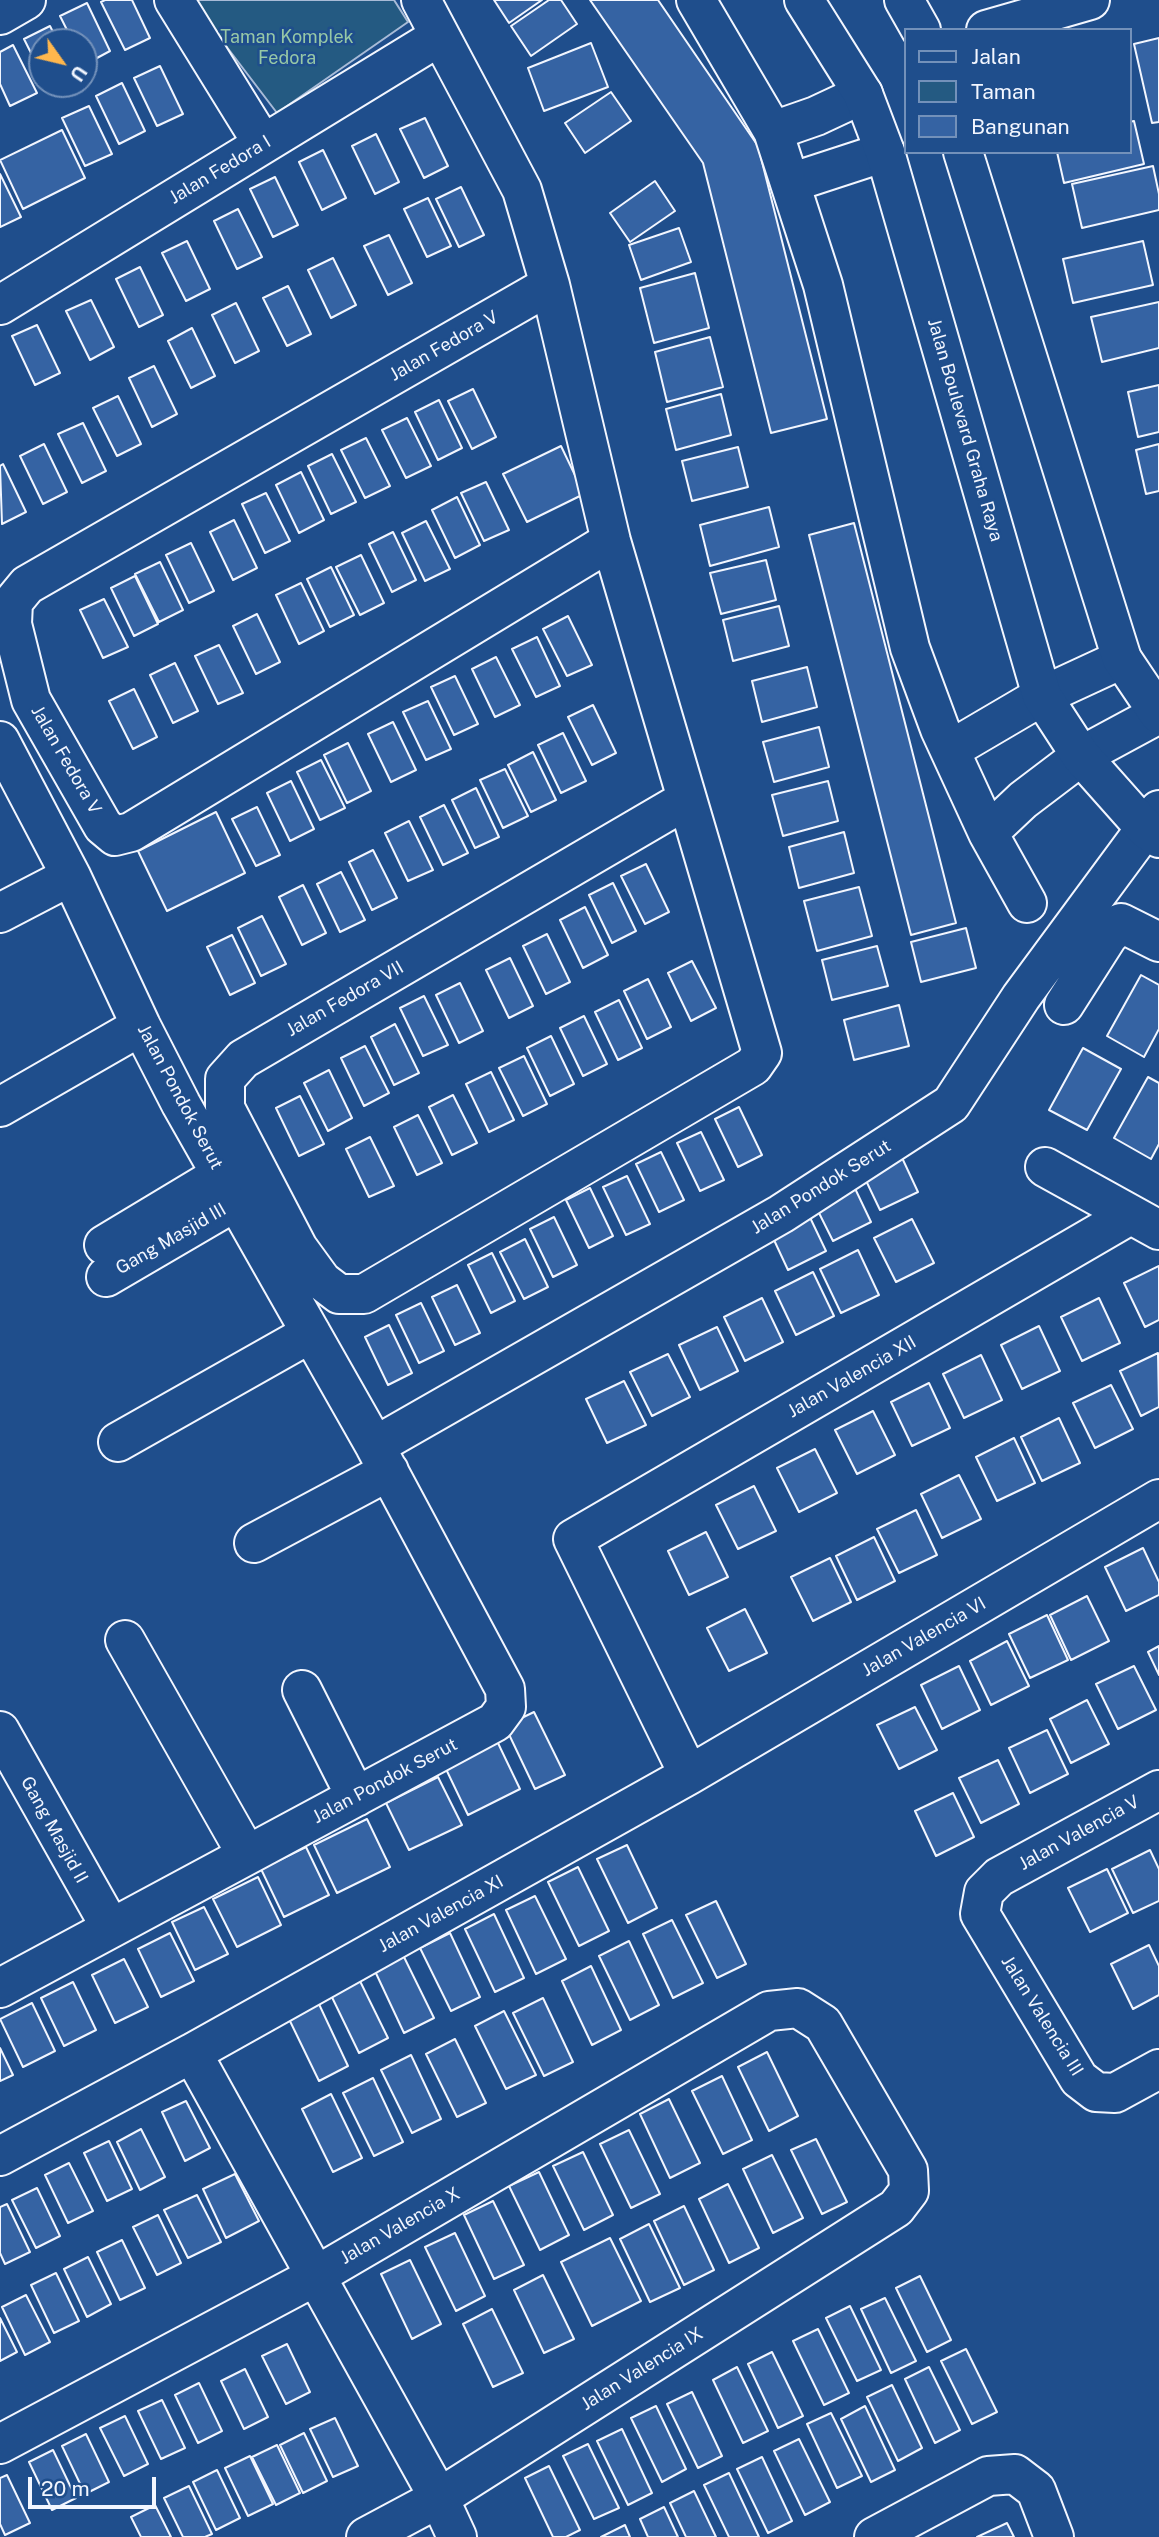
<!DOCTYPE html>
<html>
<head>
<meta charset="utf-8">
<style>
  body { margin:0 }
  #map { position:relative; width:1159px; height:2537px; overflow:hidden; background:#1f4e8c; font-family:"Public Sans",sans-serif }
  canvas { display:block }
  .legend { position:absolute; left:904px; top:28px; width:228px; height:126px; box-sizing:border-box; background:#1f4e8c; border:2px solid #7391ba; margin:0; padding:9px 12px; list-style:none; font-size:21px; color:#f2f6ff }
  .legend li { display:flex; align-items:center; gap:14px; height:35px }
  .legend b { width:35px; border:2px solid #7391ba }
  .north { position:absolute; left:28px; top:28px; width:70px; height:70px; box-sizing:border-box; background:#1f4e8c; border:2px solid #7391ba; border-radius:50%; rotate:124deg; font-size:19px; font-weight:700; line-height:28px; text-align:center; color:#f2f6ff }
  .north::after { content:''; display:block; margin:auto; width:24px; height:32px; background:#ffb74d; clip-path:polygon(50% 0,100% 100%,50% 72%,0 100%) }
  .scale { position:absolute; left:28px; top:2477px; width:128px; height:32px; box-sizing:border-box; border:4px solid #f2f6ff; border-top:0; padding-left:9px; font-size:21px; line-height:24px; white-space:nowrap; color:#f2f6ff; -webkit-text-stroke:5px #1f4e8c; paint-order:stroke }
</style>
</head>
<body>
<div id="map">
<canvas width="1159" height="2537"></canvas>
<ul class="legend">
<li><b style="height:9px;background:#1f4e8c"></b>Jalan</li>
<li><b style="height:19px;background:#245a82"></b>Taman</li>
<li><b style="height:19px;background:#3563a3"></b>Bangunan</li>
</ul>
<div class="north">U</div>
<div class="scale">20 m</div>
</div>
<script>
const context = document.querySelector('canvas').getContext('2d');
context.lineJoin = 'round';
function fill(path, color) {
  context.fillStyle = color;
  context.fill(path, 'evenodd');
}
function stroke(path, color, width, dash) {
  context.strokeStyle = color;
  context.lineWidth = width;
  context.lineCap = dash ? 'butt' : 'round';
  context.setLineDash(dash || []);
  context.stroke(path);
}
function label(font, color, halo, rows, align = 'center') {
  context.font = font + ' "Public Sans",sans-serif';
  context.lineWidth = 5;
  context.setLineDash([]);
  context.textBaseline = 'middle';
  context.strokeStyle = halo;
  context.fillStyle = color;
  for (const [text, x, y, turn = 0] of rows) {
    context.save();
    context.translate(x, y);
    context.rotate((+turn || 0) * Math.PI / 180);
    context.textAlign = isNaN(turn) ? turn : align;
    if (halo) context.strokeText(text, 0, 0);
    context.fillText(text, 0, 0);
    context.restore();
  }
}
const green = new Path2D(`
  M191 0H394L408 22 277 113Z`);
fill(green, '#245a82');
stroke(green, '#a8bbd7', 2);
const building = new Path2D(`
  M105 0H132L150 38 125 50 101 2Z
  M494 0H542L509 23Z
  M549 0H561L577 24 531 56 511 26Z
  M590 0H658L758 146 827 419 771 433 703 163Z
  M87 3 110 51 84 65V42H73L60 16Z
  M50 26 58 42H42V75L24 39Z
  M1159 38V122L1152 123 1134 44Z
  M591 43 608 87 544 111 528 68Z
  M13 45 37 93 10 106 0 84V52Z
  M160 66 183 114 157 126 134 78Z
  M122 83 145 131 119 144 96 96Z
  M611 92 631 121 585 153 565 123Z
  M89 106 112 154 85 166 62 118Z
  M425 118 448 166 424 178 400 129Z
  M1134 121 1144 164 1064 183 1057 152H1129V122Z
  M62 130 85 178 23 209 0 160Z
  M376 134 399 182 375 194 352 146Z
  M323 150 346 198 322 210 299 162Z
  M1153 166 1159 194V210L1082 228 1072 184Z
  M0 174 21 217 0 227Z
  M275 177 298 225 273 237 250 189Z
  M655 181 675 211 630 242 610 213Z
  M461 187 484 235 459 247 436 199Z
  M428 198 451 246 427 257 404 209Z
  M238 209 262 257 237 269 214 221Z
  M679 228 691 262 641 280 629 245Z
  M389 235 412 283 388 295 364 246Z
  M187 241 210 289 186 301 162 253Z
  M1143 241 1153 285 1073 303 1063 259Z
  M333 258 356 305 331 318 308 270Z
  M140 267 163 315 139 327 116 279Z
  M695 273 709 328 654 343 640 288Z
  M288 286 311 334 287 346 263 298Z
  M91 300 114 347 90 360 66 311Z
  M1159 302V348L1102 362 1091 317Z
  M236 303 259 351 235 363 212 315Z
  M37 325 60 373 35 385 12 336Z
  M192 328 215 376 191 388 168 341Z
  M710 337 723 387 667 402 655 352Z
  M154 366 177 414 152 427 129 378Z
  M1159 385V432L1138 437 1128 392Z
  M473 389 496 437 472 449 448 401Z
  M721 394 731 435 676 450 666 409Z
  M118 396 141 444 117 456 93 408Z
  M439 400 462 448 438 460 415 412Z
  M407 418 431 466 406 478 382 430Z
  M83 423 106 471 82 483 58 434Z
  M366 438 390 486 365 498 341 450Z
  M44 444 67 492 43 504 20 456Z
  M1159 444V491L1146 494 1136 450Z
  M561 446 584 494 527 522 503 474Z
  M738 447 748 487 692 501 682 461Z
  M332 454 356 502 331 514 308 466Z
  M3 464 26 512 2 524 0 466Z
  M301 472 324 520 299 533 276 485Z
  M486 482 509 530 484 541 461 493Z
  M266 493 290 541 265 553 242 504Z
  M457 497 480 545 455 558 432 510Z
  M769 507 779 547 710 566 700 525Z
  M234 520 257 568 233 580 210 532Z
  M426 521 450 569 425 581 402 533Z
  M854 523 956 923 911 935 809 535Z
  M393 532 416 580 392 592 369 544Z
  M191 543 214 591 189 603 166 555Z
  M361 555 384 603 360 615 336 567Z
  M766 560 776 600 721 614 710 573Z
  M160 562 183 610 159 622 135 574Z
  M331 567 354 615 330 627 307 579Z
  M135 576 158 624 134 636 111 588Z
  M301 583 324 631 299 644 276 595Z
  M104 599 128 647 103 658 80 610Z
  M779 606 789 646 733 661 723 620Z
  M257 614 280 662 256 674 233 626Z
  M568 616 592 665 567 676 543 629Z
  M537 637 560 686 536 697 512 649Z
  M219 645 243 693 218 704 195 656Z
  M496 657 520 705 495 717 472 669Z
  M175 663 198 711 173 723 150 675Z
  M807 667 817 707 762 722 752 681Z
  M455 676 478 724 454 735 431 687Z
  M134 689 157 737 133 749 109 701Z
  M428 701 451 749 426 760 403 712Z
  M593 705 616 753 592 765 568 717Z
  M393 722 416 770 391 782 368 734Z
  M819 727 829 767 774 782 763 742Z
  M563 733 586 781 561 793 538 745Z
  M348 743 371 791 347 803 324 755Z
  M533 752 556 800 531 812 508 765Z
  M321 760 345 808 320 820 297 772Z
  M505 769 528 816 503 828 480 780Z
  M291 781 314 829 290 841 267 793Z
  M828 781 838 821 783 836 772 795Z
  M476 788 499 837 475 848 452 800Z
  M444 805 468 853 443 865 420 817Z
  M257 807 280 855 256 866 232 819Z
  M216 812 245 873 167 911 138 851Z
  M409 821 433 870 408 881 385 833Z
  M844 832 854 873 799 888 789 847Z
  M373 850 397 898 372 910 349 862Z
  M646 864 669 912 645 924 621 876Z
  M341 872 365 920 340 932 317 884Z
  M613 883 636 931 612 943 589 895Z
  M303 885 326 933 302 945 279 897Z
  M859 887 872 936 817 951 804 901Z
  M585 907 608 955 583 968 560 920Z
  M262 916 286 964 261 976 238 928Z
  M966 928 976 968 921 982 911 942Z
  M547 934 570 982 546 994 523 946Z
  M232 935 255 983 230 995 207 947Z
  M877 946 888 986 832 1000 822 960Z
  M510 958 533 1006 509 1018 486 970Z
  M692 961 716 1008 691 1021 668 973Z
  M1141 975 1159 985V1029L1144 1057 1107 1036Z
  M648 979 671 1027 647 1039 624 991Z
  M460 983 483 1031 459 1043 436 995Z
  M424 996 448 1045 423 1056 400 1008Z
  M619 1000 642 1048 618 1060 595 1012Z
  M899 1005 909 1046 854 1060 844 1020Z
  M584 1016 607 1064 583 1076 560 1028Z
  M395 1024 419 1073 394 1085 371 1037Z
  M551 1036 574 1084 550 1096 527 1048Z
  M365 1046 389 1093 364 1106 341 1058Z
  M1083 1048 1121 1069 1087 1130 1049 1110Z
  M524 1056 547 1104 523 1116 499 1068Z
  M329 1070 352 1118 328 1131 304 1083Z
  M491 1072 514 1120 489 1132 466 1084Z
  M1148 1077 1159 1083V1144L1151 1159 1114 1138Z
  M453 1095 477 1143 452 1155 429 1107Z
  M300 1096 324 1144 299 1156 276 1108Z
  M739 1107 762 1155 738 1167 715 1119Z
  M418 1115 442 1163 417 1175 394 1127Z
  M701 1132 724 1180 700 1191 677 1143Z
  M370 1137 394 1186 369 1197 346 1149Z
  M897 1147 918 1192 880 1210 859 1166Z
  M661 1152 684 1200 659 1212 636 1164Z
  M627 1176 650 1224 626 1235 603 1187Z
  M850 1178 871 1222 833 1241 811 1197Z
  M590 1188 613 1236 589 1248 566 1200Z
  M805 1207 826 1251 788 1270 767 1225Z
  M554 1217 577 1265 553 1277 530 1229Z
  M912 1219 934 1263 896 1282 874 1238Z
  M525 1239 548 1287 524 1299 500 1252Z
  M858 1250 879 1295 841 1313 820 1269Z
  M492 1253 515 1301 491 1313 468 1265Z
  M1159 1266V1320L1145 1327 1124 1283Z
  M813 1272 834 1316 796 1335 775 1291Z
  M457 1285 480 1333 455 1345 432 1297Z
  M762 1298 783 1342 745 1361 724 1317Z
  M1099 1298 1120 1343 1082 1361 1061 1317Z
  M421 1303 444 1351 419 1363 396 1315Z
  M389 1325 412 1373 388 1385 365 1337Z
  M1039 1326 1060 1371 1022 1389 1001 1345Z
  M717 1327 738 1371 700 1390 679 1345Z
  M1158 1353 1159 1407 1141 1416 1120 1371Z
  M668 1354 690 1397 652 1416 630 1372Z
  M981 1355 1002 1400 964 1418 943 1374Z
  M624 1381 646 1425 607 1443 586 1399Z
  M929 1383 950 1428 912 1446 891 1402Z
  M1111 1385 1133 1429 1095 1448 1073 1403Z
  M873 1411 895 1455 857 1474 835 1430Z
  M1059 1418 1080 1463 1042 1481 1021 1437Z
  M1014 1438 1035 1483 997 1501 976 1457Z
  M815 1449 837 1493 799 1512 777 1468Z
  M959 1475 981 1519 942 1538 921 1494Z
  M754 1486 776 1531 738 1549 716 1505Z
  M916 1510 937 1555 899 1573 877 1529Z
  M706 1532 728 1577 689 1595 668 1551Z
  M874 1537 895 1581 857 1600 836 1556Z
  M1143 1548 1159 1582V1595L1126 1611 1105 1567Z
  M830 1558 851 1602 813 1621 791 1577Z
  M1087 1596 1109 1641 1071 1660 1050 1615Z
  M745 1609 767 1653 729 1671 707 1628Z
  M1047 1615 1068 1660 1030 1678 1009 1634Z
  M1007 1641 1029 1686 991 1705 970 1661Z
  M1159 1646V1675L1148 1652Z
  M959 1666 980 1710 942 1729 921 1685Z
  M1134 1666 1156 1710 1118 1729 1096 1684Z
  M1087 1700 1109 1744 1071 1763 1050 1719Z
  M915 1707 937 1750 899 1769 877 1725Z
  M534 1712 565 1775 535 1789 505 1726Z
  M1047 1730 1068 1774 1030 1793 1009 1748Z
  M497 1741 520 1789 468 1815 445 1767Z
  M998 1760 1019 1804 981 1823 959 1778Z
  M438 1777 462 1825 409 1850 386 1803Z
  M953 1793 974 1837 936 1856 915 1811Z
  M367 1819 390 1867 337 1893 314 1845Z
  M627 1845 657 1908 628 1923 597 1859Z
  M306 1847 329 1895 284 1917 261 1869Z
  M1150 1850 1159 1869V1901L1133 1913 1112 1869Z
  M578 1867 609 1931 579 1946 548 1882Z
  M1107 1869 1128 1913 1090 1932 1068 1888Z
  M258 1877 281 1925 237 1947 213 1899Z
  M535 1896 566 1959 536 1974 506 1910Z
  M716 1901 746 1964 717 1978 686 1915Z
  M204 1907 228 1954 195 1970 172 1922Z
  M494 1914 524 1978 495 1992 465 1929Z
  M672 1920 703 1983 673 1998 643 1934Z
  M170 1933 194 1981 161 1997 138 1949Z
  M450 1933 480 1997 451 2011 420 1948Z
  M629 1941 659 2005 630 2020 599 1956Z
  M1149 1945 1159 1966V1995L1133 2009 1111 1964Z
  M403 1955 434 2018 404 2033 374 1969Z
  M124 1959 148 2007 115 2023 92 1975Z
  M591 1966 621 2030 592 2045 562 1981Z
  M357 1975 388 2038 359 2053 328 1989Z
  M73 1982 96 2030 64 2046 41 1998Z
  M543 1998 573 2062 544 2076 513 2013Z
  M318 2002 348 2066 319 2081 288 2017Z
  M32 2003 55 2051 23 2067 0 2019Z
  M504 2011 536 2075 506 2089 475 2026Z
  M455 2039 486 2103 457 2117 426 2054Z
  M0 2048 13 2075 0 2081Z
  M767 2052 798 2116 769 2131 738 2067Z
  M411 2055 441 2119 412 2133 381 2070Z
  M722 2076 752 2140 723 2154 692 2091Z
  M373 2078 403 2142 374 2156 343 2093Z
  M331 2094 362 2158 333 2172 302 2109Z
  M669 2099 700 2163 670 2178 640 2114Z
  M186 2101 210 2148 185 2161 162 2112Z
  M141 2129 165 2177 140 2190 117 2142Z
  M629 2130 660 2194 631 2208 600 2144Z
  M816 2139 847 2202 822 2214 791 2150Z
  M109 2141 132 2189 107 2201 84 2153Z
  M583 2152 613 2215 584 2230 553 2166Z
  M772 2155 803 2218 773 2233 743 2169Z
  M69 2163 93 2211 68 2223 45 2175Z
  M539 2172 569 2235 540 2250 509 2186Z
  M235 2174 259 2221 226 2238 203 2189Z
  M728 2184 759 2248 729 2263 699 2199Z
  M37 2188 60 2236 36 2248 12 2200Z
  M197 2195 221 2242 188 2258 164 2210Z
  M493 2201 524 2265 494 2279 464 2215Z
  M7 2204 30 2252 5 2264 0 2253V2207Z
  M684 2206 714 2270 684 2285 654 2221Z
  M158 2215 181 2263 157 2275 133 2227Z
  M649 2224 680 2288 650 2302 620 2239Z
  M455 2233 485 2296 456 2311 425 2247Z
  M610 2238 641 2301 592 2326 561 2262Z
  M122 2240 145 2288 120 2300 97 2252Z
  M88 2257 111 2304 87 2317 64 2269Z
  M410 2260 441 2324 412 2339 381 2274Z
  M56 2273 79 2321 54 2333 31 2285Z
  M543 2275 574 2339 544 2353 514 2290Z
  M920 2276 951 2340 927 2352 896 2288Z
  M26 2295 50 2342 25 2355 2 2307Z
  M885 2298 916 2361 891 2373 861 2309Z
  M850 2306 881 2370 857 2381 826 2318Z
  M492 2309 523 2373 493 2387 463 2324Z
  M0 2318 17 2352 0 2361Z
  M818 2329 849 2393 824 2405 793 2341Z
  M287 2344 310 2392 286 2404 262 2356Z
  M966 2349 997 2412 972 2424 941 2361Z
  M772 2352 803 2416 778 2428 748 2364Z
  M737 2367 768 2431 743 2443 713 2380Z
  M929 2367 960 2430 935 2443 905 2379Z
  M245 2369 268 2417 244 2429 221 2381Z
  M199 2383 222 2431 198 2443 175 2395Z
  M892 2385 922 2448 898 2461 867 2397Z
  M692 2392 722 2456 698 2468 667 2404Z
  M162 2400 185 2448 161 2459 138 2411Z
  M656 2406 686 2469 662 2482 631 2418Z
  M865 2406 895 2470 871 2482 841 2419Z
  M831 2413 862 2476 837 2488 807 2424Z
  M125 2416 148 2464 124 2476 100 2428Z
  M335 2418 358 2466 333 2477 310 2429Z
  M622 2429 652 2493 628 2505 597 2441Z
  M304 2433 327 2481 303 2493 280 2445Z
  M86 2434 109 2482 85 2494 62 2446Z
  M799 2439 830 2502 805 2515 774 2451Z
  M588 2444 619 2508 594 2519 563 2456Z
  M277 2445 300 2493 276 2505 252 2457Z
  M53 2450 76 2498 52 2510 29 2462Z
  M250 2456 273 2504 248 2516 225 2468Z
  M762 2457 792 2521 768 2533 737 2469Z
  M549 2466 580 2530 566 2537H553L525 2478Z
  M217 2470 240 2518 216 2530 193 2482Z
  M729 2473 759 2537H729L704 2485Z
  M7 2475 30 2523 5 2535 0 2524V2478Z
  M189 2486 212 2534 205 2537H183L164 2498Z
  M694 2491 716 2537H686L670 2503Z
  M155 2505 171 2537H141L131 2517Z
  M664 2507 678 2537H648L640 2519Z
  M1007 2523 1014 2537H977Z
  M625 2525 630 2537H601Z`);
fill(building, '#3563a3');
stroke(building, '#f2f6ff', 2);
const minor = new Path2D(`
  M174 0 263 144
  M421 0 522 190 550 285 611 541 762 1053 753 1066 364 1294H339L322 1281 298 1248 225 1108V1079L243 1059 686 800
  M696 0 773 131 823 285 910 648 940 729 988 833 1027 903
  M0 15 26 0
  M986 30 1090 0
  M773 131 816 116 863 94
  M790 183 885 152
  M550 285 27 585 13 602 12 624 31 700 103 826 115 836 131 832 611 541
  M0 305 440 36
  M0 741 71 876 141 1026 181 1104 375 1446 505 1689 506 1707 495 1722 0 1988
  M950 750 1042 696 1122 659
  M988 833 1023 800 1081 756 1159 714
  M0 913 71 876
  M1064 1005 1108 936 1121 923 1159 942
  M0 1107 141 1026
  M1045 1167 1159 1230
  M104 1245 222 1174
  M106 1277 236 1201
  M118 1442 311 1333
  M375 1446 781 1214 951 1104 1021 997 1159 810
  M254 1543 389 1471
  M125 1640 247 1855
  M302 1690 356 1797
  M0 1731 111 1928
  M689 1775 573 1539 1130 1215
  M1159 1790 999 1877 984 1892 980 1914 1079 2079 1096 2092 1115 2093 1159 2069
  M192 2053 689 1775 1159 1499
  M0 2156 192 2053 439 2498 457 2537
  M0 2444 314 2277 769 2011 798 2008 823 2024 908 2170 909 2191 896 2208 439 2498 366 2537
  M874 2537 988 2476 1015 2474 1036 2490 1054 2537`);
const major = new Path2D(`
  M804 0 863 94 885 152 1042 696 1081 756 1145 828 1159 838
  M904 0 921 30
  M963 152 1122 659 1159 714`);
stroke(minor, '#f2f6ff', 42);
stroke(major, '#f2f6ff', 42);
stroke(minor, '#1f4e8c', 38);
stroke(major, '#1f4e8c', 38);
label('18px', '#97c8a6', '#1f4e8c', [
  ["Taman Komplek",287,37],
  ["Fedora",287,58]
]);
label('18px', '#f2f6ff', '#1f4e8c', [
  ["Jalan Fedora I",220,170,-31],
  ["Jalan Fedora V",444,346,-30],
  ["Jalan Boulevard Graha Raya",965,430,74],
  ["Jalan Fedora V",66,760,60],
  ["Jalan Fedora VII",345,999,-30],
  ["Jalan Pondok Serut",180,1097,62],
  ["Jalan Pondok Serut",821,1187,-32],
  ["Gang Masjid III",171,1239,-30],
  ["Jalan Valencia XII",852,1377,-30],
  ["Jalan Valencia VI",924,1637,-30],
  ["Jalan Pondok Serut",385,1781,-28],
  ["Gang Masjid II",54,1830,61],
  ["Jalan Valencia V",1079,1833,-29],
  ["Jalan Valencia XI",441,1914,-29],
  ["Jalan Valencia III",1042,2016,58],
  ["Jalan Valencia X",400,2226,-30],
  ["Jalan Valencia IX",642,2369,-32]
]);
</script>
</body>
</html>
